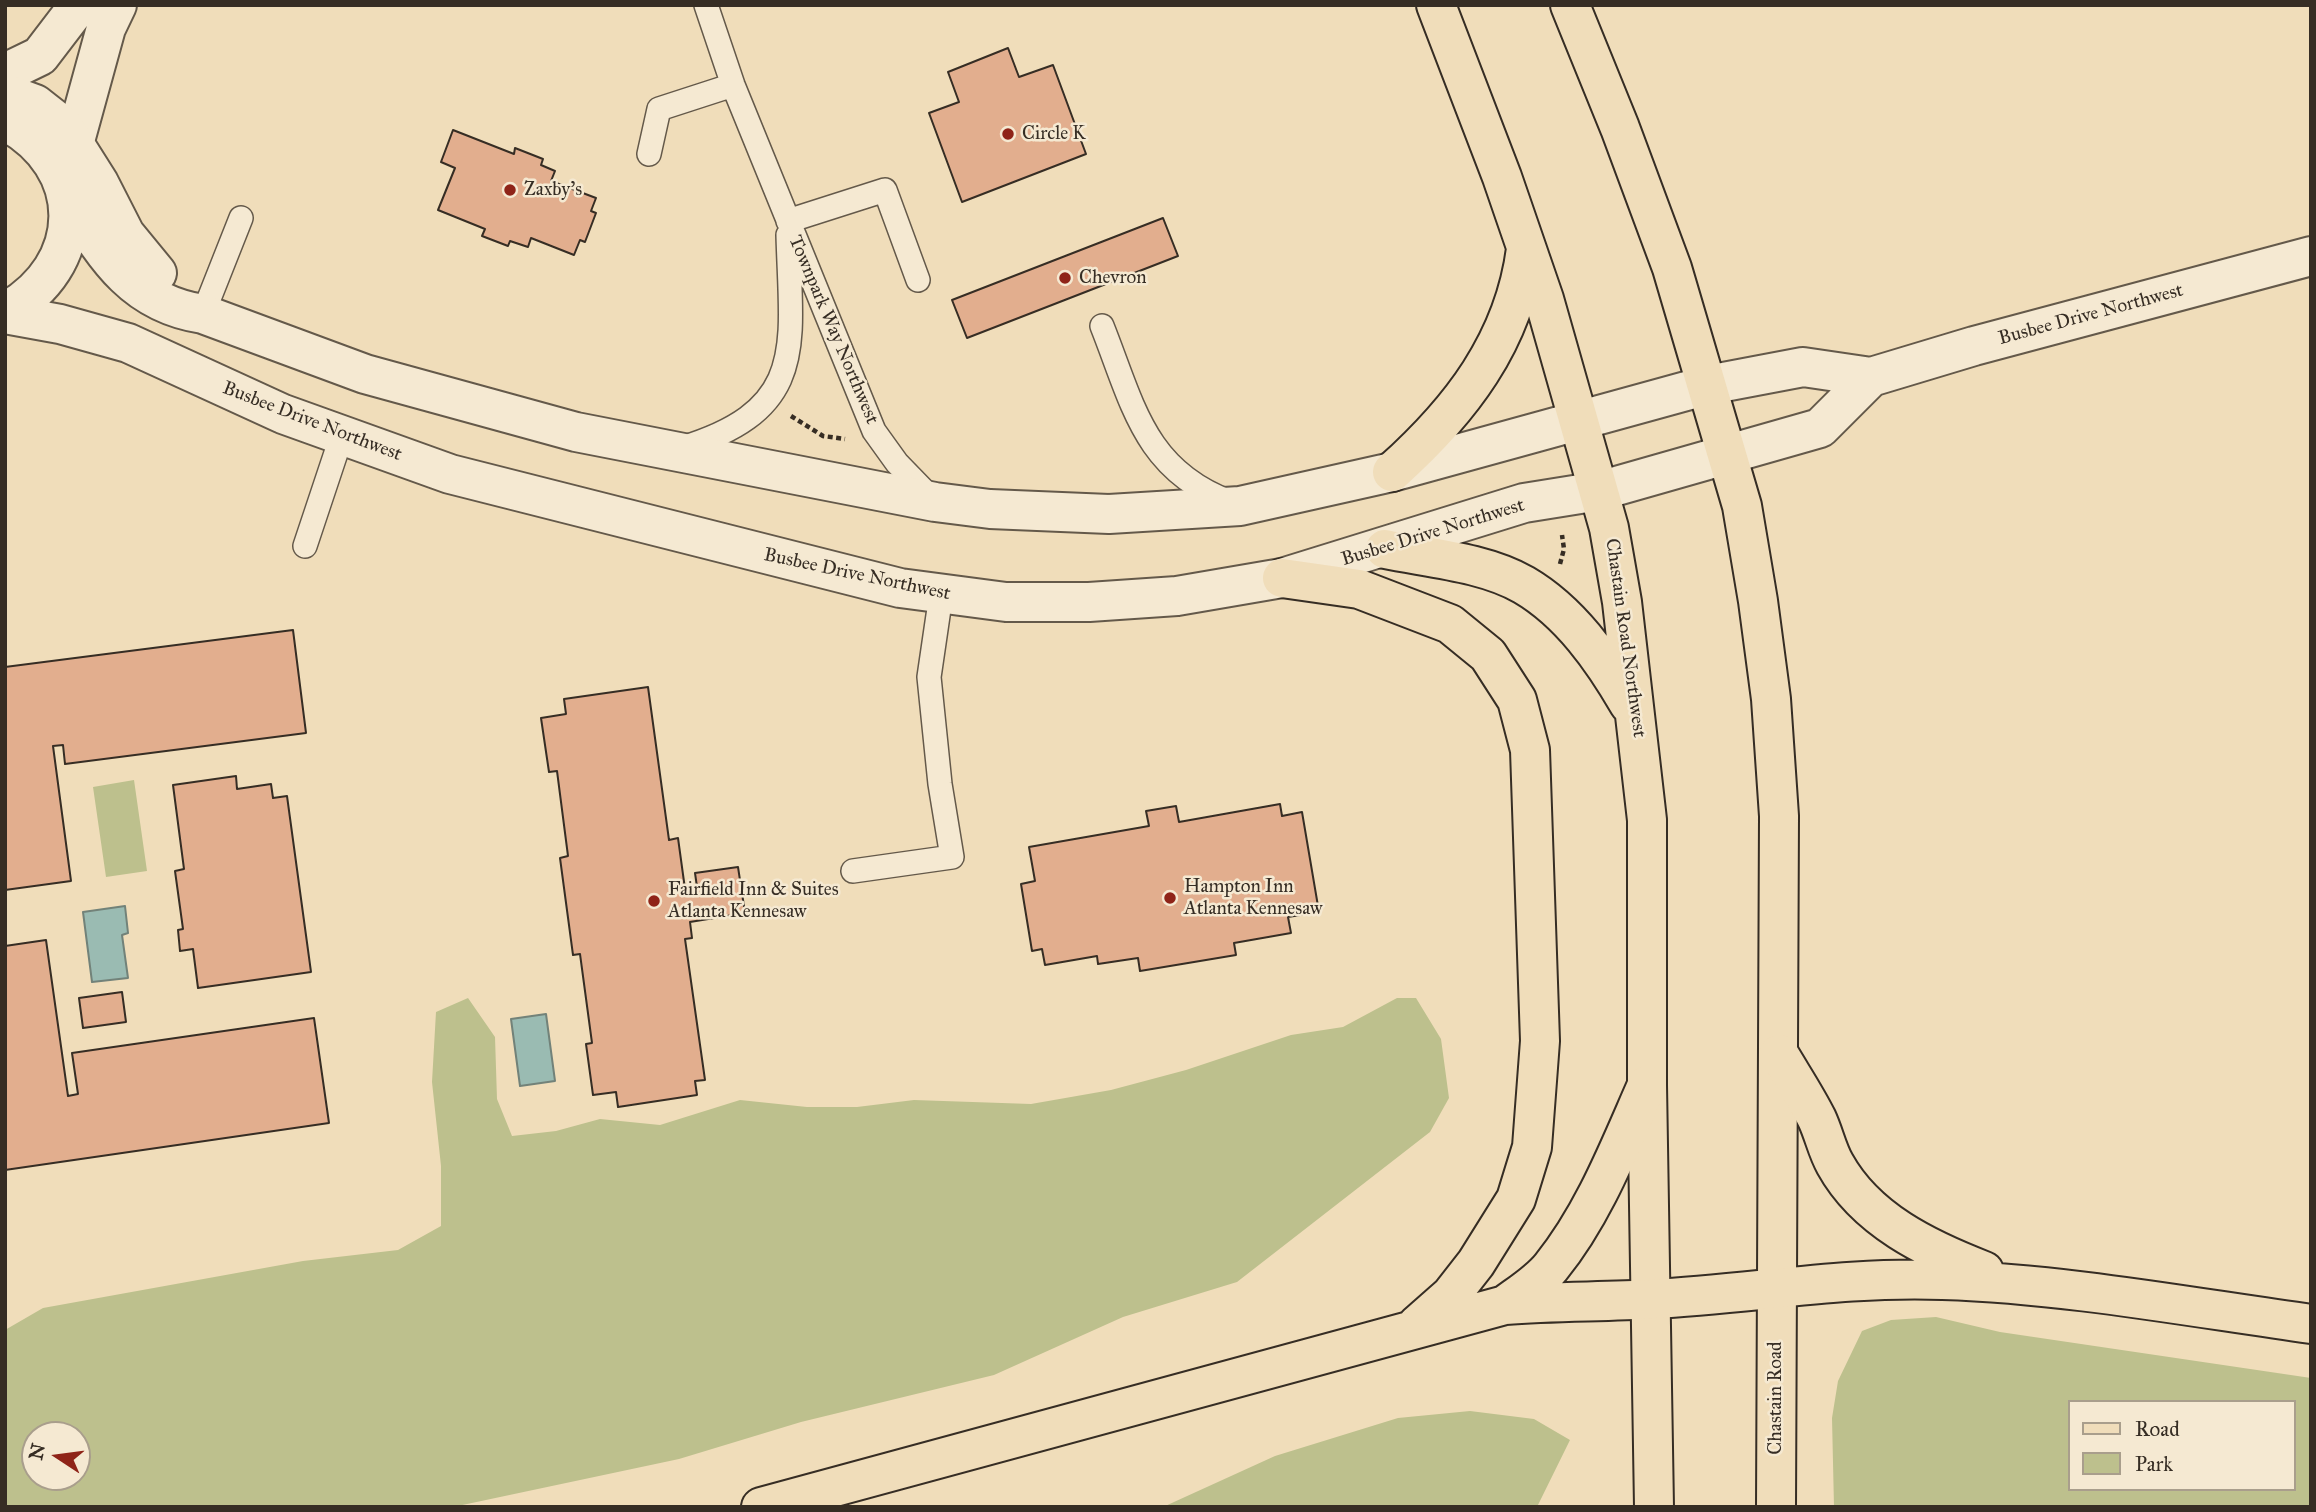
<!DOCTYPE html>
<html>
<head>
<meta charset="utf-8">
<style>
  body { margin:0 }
  #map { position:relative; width:2316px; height:1512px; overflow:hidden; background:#f0ddba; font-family:"IM FELL Great Primer",serif }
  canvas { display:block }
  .frame { position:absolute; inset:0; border:7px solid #362d24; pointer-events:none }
  .legend { position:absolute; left:2068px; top:1400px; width:228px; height:91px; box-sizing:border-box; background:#f5e9d2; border:2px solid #a99e8c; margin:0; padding:9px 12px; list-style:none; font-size:21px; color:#362d24 }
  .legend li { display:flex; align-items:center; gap:14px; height:35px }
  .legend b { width:35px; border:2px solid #a99e8c }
  .north { position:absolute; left:21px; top:1421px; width:70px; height:70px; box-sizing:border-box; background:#f5e9d2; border:2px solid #a99e8c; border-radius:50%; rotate:283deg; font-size:19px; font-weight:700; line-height:28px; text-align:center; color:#362d24 }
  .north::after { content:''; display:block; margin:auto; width:24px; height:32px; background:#8f2418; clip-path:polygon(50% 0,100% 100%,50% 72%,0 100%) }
</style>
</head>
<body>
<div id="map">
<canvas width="2316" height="1512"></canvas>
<div class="frame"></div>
<ul class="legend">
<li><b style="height:9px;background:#f0ddba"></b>Road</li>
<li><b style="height:19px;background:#bdc08d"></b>Park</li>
</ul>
<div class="north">N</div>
</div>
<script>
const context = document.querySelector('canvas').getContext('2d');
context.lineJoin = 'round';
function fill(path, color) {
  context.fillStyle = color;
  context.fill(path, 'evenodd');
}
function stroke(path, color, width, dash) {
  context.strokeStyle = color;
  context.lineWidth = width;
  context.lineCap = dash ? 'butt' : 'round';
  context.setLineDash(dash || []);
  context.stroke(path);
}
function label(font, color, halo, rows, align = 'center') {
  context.font = font + ' "IM FELL Great Primer",serif';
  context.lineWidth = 5;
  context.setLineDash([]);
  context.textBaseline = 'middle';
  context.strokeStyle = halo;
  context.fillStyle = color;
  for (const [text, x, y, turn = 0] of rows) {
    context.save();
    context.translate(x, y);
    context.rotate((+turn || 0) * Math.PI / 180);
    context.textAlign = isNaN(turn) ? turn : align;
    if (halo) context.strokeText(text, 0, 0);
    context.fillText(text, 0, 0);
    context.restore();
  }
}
fill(new Path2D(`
  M134 780 147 871 106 877 93 787Z
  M468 998 495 1037 497 1099 512 1136 556 1131 600 1119 660 1125 740 1100 807 1107H857L914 1100 1031 1104 1111 1090 1186 1070 1291 1035 1343 1027 1397 998H1416L1441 1039 1449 1098 1430 1132 1237 1282 1123 1317 994 1375 801 1422 679 1459 453 1507H5V1330L43 1308 303 1261 398 1250 441 1226V1166L432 1082 436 1012ZM35 1435H77V1477H35Z
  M1936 1317 2000 1332 2311 1378V1507H1834L1832 1418 1838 1381 1862 1331 1891 1320ZM2069 1402H2293V1489H2069Z
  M1470 1411 1534 1419 1570 1440 1537 1507H1163L1275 1456 1398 1418Z`), '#bdc08d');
const water = new Path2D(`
  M125 906 128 933 122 935 128 978 92 982 83 912Z
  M546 1014 555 1081 520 1086 511 1019Z`);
fill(water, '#9abbb2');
stroke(water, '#728279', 2);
const building = new Path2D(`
  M1008 48 1019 77 1053 65 1086 154 962 202 929 113 959 102 948 72Z
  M453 130 514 154 515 148 543 159 541 165 555 171 551 181 596 198 591 211 596 213 585 242 580 240 574 255 531 238 528 247 510 241 508 246 482 236 485 229 438 210 455 168 441 162Z
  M1163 218 1178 256 967 338 952 300Z
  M293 630 306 733 65 764 63 745 53 746 71 881 5 890V667Z
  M648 687 669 840 678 838 685 889 697 887 695 873 738 867 745 913 690 922 692 938 685 939 705 1080 695 1081 697 1095 618 1107 616 1092 593 1095 586 1044 592 1043 580 954 573 955 560 858 568 856 557 771 549 772 541 718 566 714 564 699Z
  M236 776 237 789 271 784 273 798 287 796 311 972 198 988 193 949 180 951 178 930 183 929 175 871 184 869 173 785Z
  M1280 804 1282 816 1302 812 1319 912 1288 917 1291 933 1234 943 1236 955 1140 971 1138 958 1098 964 1097 956 1045 965 1042 949 1032 951 1021 884 1035 881 1029 847 1149 826 1146 811 1176 806 1179 822Z
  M46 940 68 1096 78 1094 72 1053 314 1018 329 1123 5 1170V946Z
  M122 992 126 1022 83 1028 79 998Z`);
fill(building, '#e2ae8e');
stroke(building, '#362d24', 2);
const service = new Path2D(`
  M706 5 733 85 874 431 897 463 931 498
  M649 154 659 109 733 85
  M788 221 885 190 918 280
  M203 314 241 218
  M1102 326C1133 404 1144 470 1230 502
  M682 448C809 409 791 346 788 235
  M305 546 341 438
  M853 871 952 857 940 784 929 677 941 595`);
const minor = new Path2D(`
  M5 73 40 56 79 5
  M67 170 106 28 117 5`);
const tertiary = new Path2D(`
  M5 93 35 104 63 126 99 183 125 234 157 273
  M5 121C90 166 89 266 5 312
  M67 195C103 252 130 303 203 314L365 374 576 432 935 502 990 509 1109 514 1240 506 1392 472 1708 385 1803 367 1871 377 1974 346 2311 256
  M5 314 60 324 128 343 283 414 450 474 900 588 1006 602H1089L1177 596 1282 578 1524 503 1599 491 1820 428 1871 377`);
const primary = new Path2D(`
  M1436 5 1502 177 1544 299 1609 528 1622 602 1647 820V1085L1654 1507
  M1570 5 1620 128 1672 268 1742 506 1758 601 1771 699 1779 816 1776 1507
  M1392 472C1460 411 1514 342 1526 249
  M1385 549C1429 558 1484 562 1524 585 1570 612 1603 659 1629 704`);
const motorway = new Path2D(`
  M1282 578 1359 589 1450 624 1488 655 1517 700 1530 750 1540 1041 1532 1147 1516 1199 1476 1263 1451 1295 1417 1325
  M1779 1054C1792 1076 1806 1097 1817 1119 1824 1134 1827 1150 1835 1164 1866 1220 1927 1249 1984 1271
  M1505 1305C1521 1293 1539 1282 1551 1267 1594 1214 1620 1146 1647 1085
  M761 1507 1505 1305C1555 1301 1604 1302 1653 1299 1751 1294 1845 1276 1943 1280 2066 1284 2189 1307 2311 1324`);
stroke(service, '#64594a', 26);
stroke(minor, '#64594a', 42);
stroke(tertiary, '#64594a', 42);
stroke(primary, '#362d24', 42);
stroke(motorway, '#362d24', 42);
stroke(new Path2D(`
  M791 416 823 436 845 439
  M1560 564 1564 549 1562 535`), '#362d24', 4.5, [5, 3.5]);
stroke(service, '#f5e9d2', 23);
stroke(minor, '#f5e9d2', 38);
stroke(tertiary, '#f5e9d2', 38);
stroke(primary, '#f0ddba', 38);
stroke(motorway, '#f0ddba', 38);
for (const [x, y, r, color] of [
  [1008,134,7,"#8f2418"],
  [510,190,7,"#8f2418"],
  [1065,278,7,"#8f2418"],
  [1170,898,7,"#8f2418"],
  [654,901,7,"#8f2418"]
]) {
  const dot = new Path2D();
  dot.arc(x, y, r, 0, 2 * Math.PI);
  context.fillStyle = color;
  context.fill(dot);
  stroke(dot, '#f5e9d2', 2.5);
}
label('19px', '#362d24', '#f5e9d2', [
  ["Circle K",1022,134],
  ["Zaxby's",524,190],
  ["Chevron",1079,278],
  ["Hampton Inn",1184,887],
  ["Atlanta Kennesaw",1184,909],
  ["Fairfield Inn & Suites",668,890],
  ["Atlanta Kennesaw",668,912]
], 'left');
label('19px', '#362d24', '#f5e9d2', [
  ["Busbee Drive Northwest",2091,315,-15],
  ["Townpark Way Northwest",833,330,67],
  ["Busbee Drive Northwest",312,422,21],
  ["Busbee Drive Northwest",1433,533,-17],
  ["Busbee Drive Northwest",857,575,12],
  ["Chastain Road Northwest",1625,638,82],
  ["Chastain Road",1776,1398,-90]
]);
</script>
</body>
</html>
